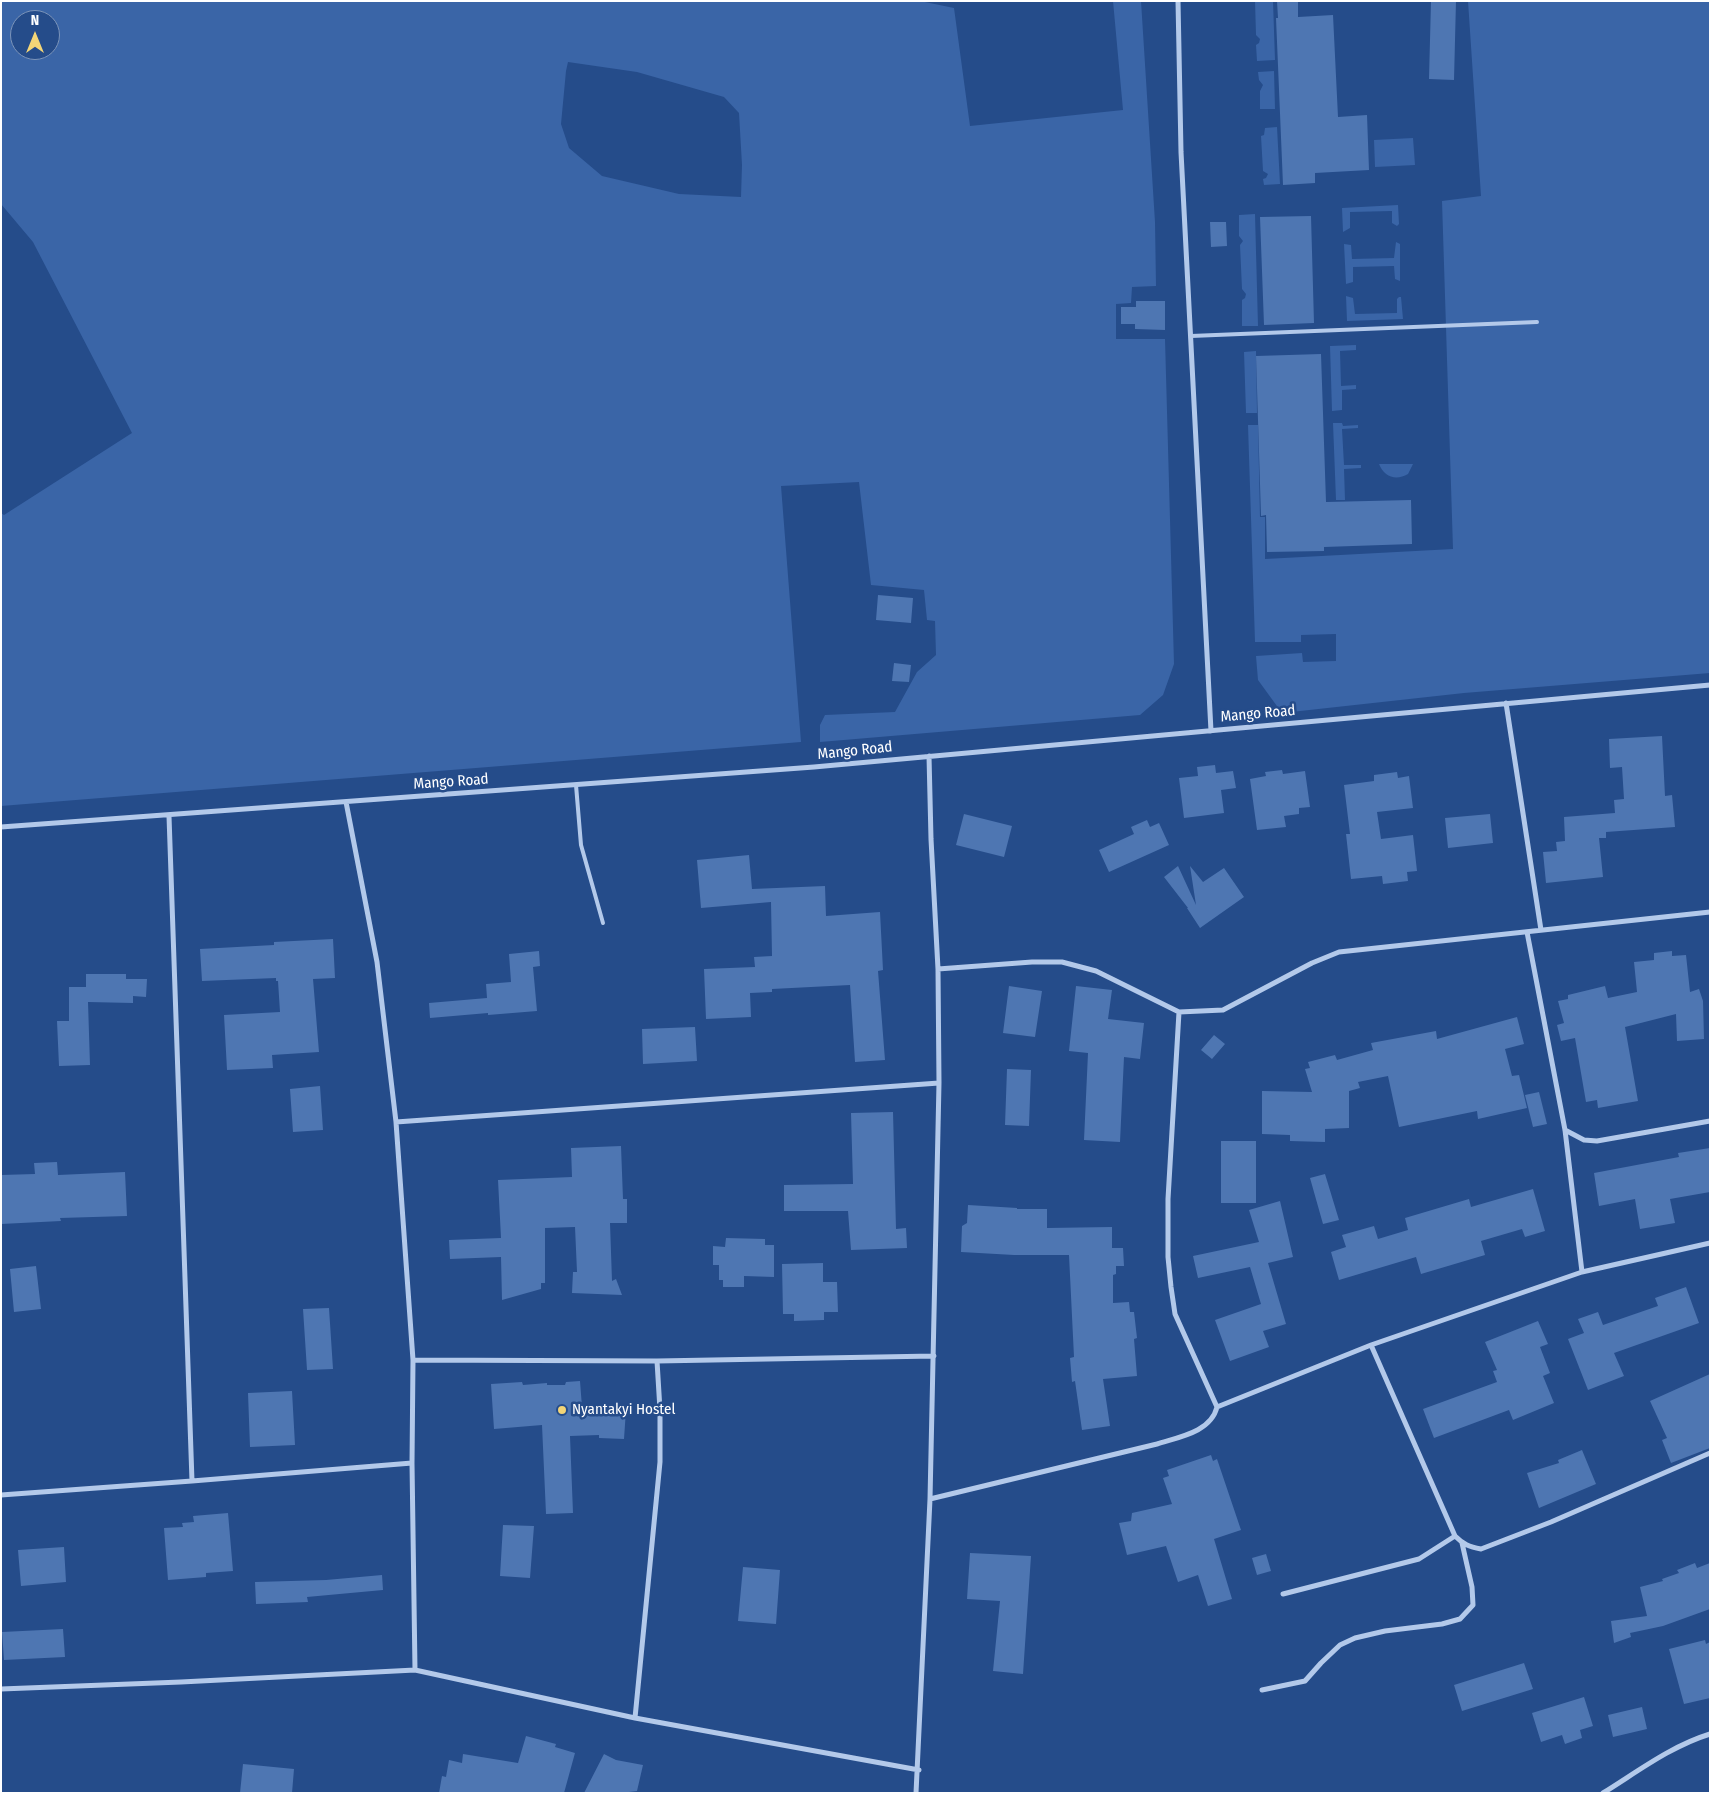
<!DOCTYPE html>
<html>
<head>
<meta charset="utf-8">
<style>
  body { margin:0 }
  #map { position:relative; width:1711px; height:1794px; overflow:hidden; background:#254c8a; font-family:"Fira Sans Condensed",sans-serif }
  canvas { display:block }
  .frame { position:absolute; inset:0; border:2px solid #fff; pointer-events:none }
  .north { position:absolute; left:10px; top:10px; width:50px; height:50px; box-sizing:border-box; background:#254c8a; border:1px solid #7c94b9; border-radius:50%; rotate:0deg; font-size:14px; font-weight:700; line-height:20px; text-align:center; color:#fff }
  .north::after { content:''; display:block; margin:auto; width:18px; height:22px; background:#f3d577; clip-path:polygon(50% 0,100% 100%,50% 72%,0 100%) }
</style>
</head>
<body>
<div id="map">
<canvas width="1711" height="1794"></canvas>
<div class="frame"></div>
<div class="north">N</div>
</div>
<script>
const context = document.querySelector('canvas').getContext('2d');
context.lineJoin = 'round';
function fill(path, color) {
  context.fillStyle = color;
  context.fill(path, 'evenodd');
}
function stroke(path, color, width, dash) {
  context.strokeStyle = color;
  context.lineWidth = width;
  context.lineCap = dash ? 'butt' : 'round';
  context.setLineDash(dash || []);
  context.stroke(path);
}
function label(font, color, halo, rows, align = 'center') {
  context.font = font + ' "Fira Sans Condensed",sans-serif';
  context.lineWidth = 5;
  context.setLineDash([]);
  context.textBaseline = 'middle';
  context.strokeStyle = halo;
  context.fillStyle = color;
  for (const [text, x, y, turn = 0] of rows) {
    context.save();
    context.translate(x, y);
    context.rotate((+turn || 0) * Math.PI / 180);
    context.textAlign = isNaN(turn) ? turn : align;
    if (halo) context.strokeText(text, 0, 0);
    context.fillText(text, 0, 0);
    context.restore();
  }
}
fill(new Path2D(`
  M1 1H920L954 8 970 126 1123 110 1113 1H1141L1155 222 1156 286 1132 287 1131 303 1116 304V339H1165L1174 664 1163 695 1140 715 820 742V725L825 715 895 712 917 672 936 655 935 621 927 620 924 590 871 585 859 482 781 486 801 742 1 806V513L4 515 132 433 33 242 1 204ZM20 20H50V50H20ZM568 62 637 72 724 97 739 113 742 165 741 197 679 194 602 176 569 148 561 124 566 71Z
  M1255 1H1273L1275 60 1257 61 1256 45 1259 43 1260 39 1256 35Z
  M1468 1H1710V673L1464 693 1282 713 1258 680 1256 656 1302 653 1303 662 1336 661V634L1301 635V642H1255L1248 425H1258L1260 517H1265V559L1453 549 1442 201 1481 196Z
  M1274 71 1275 109H1260V91L1263 85 1259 80 1258 72Z
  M1277 127 1280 184 1264 185 1263 179 1266 178 1268 174 1263 171 1261 136 1264 135 1265 128Z
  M1413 138 1415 165 1375 167 1374 140Z
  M1398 205 1399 224 1397 226 1392 223V211L1350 212V228L1343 232 1342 208Z
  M1255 214 1258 326H1242V300L1245 298 1246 294 1242 289 1240 245 1243 241 1239 236V215Z
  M1396 242 1400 244V281L1395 279 1394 266 1353 267V282L1346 284 1344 244 1351 245 1352 259 1394 258Z
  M1346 296 1353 298 1355 314 1397 313V299L1399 297H1401L1403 319 1347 321Z
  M1356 345V350L1340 351 1341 386 1356 385V389L1342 390V410L1332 411 1330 346Z
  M1256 351 1257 413H1246L1244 352Z
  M1333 423H1342L1343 426 1358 425V428L1342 429 1344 465H1361V468L1344 469 1345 500H1336Z
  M1379 464H1413L1408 474C1396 481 1384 477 1379 464Z`), '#3a65a7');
fill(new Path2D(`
  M1277 1H1298V17L1333 15 1338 117 1367 115 1369 170 1315 173V183L1283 185 1276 18H1278Z
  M1431 1H1456L1454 80 1429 79Z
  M1311 216 1314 323 1264 325 1260 217Z
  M1210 222H1226L1227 246 1211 247Z
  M1136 301H1165V330L1135 329V324H1121V307H1136Z
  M1321 354 1326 502 1411 500 1412 544 1324 547V551L1267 552 1266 515 1261 516 1256 356Z
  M878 595 913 598 911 623 876 620Z
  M894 663 911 665 909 682 892 681Z
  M1662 736 1665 796 1672 795 1675 827 1606 832V838H1599L1603 877 1546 883 1543 852 1557 851 1556 842 1565 841 1564 817 1615 813 1614 800 1624 799 1622 767 1610 768 1609 739Z
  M1215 765 1216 773 1233 771 1236 788 1221 790 1224 813 1184 818 1179 778 1198 776 1197 767Z
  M1282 770 1283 774 1305 771 1310 807 1299 808V814L1284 816 1286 827 1257 830 1250 779 1266 776 1265 772Z
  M1397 772 1398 778 1409 776 1413 808 1377 812 1381 839 1413 835 1417 871 1407 872 1408 881 1383 884 1382 876 1351 879 1346 834H1350L1344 785 1374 781V775Z
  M964 814 1012 826 1004 857 956 845Z
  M1490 814 1493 843 1448 848 1445 818Z
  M1147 820 1150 827 1159 823 1169 845 1109 872 1099 850 1134 834 1131 827Z
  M749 855 752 889 825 886 826 916 880 912 883 970 878 971 885 1060 855 1062 850 985 772 989V992L750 993 751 1017 706 1019 704 969 755 967 754 957 772 956 771 902 701 908 697 860Z
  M1178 866 1196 905 1190 866 1203 882 1224 868 1244 897 1200 928 1187 908H1188L1164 877Z
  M333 939 335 978 313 979 319 1052 272 1055 273 1068 227 1070 224 1015 280 1012 278 981H276V978L202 981 200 949 274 945V942Z
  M539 951 540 966 533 967 537 1011 488 1015V1013L430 1018 429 1003 487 998 486 984 511 982 509 954Z
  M1672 951V956L1686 955 1690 992 1699 989 1703 1001 1704 1039 1677 1041 1676 1014 1625 1027 1638 1101 1598 1108 1597 1100 1586 1102 1575 1038 1561 1041 1557 1025 1564 1023 1558 1001 1568 999V995L1605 986 1608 998 1637 992 1634 962 1654 960V953Z
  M86 974H126V979H147L146 997 133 996V1003L88 1002 90 1065 59 1066 57 1021H69V987H86Z
  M1009 986 1042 991 1035 1037 1003 1033Z
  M1076 986 1112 990 1108 1019 1144 1023 1140 1059 1124 1057 1120 1142 1084 1140 1088 1053 1069 1051Z
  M1517 1017 1524 1044 1505 1049 1512 1076 1519 1075 1527 1108 1478 1119 1477 1111 1399 1127 1388 1076 1358 1082 1360 1088 1349 1091V1128L1325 1129V1142L1290 1141V1135L1262 1134V1091L1312 1092 1305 1069 1310 1068 1308 1062 1335 1055 1337 1060 1373 1050 1371 1043 1436 1031 1437 1039Z
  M695 1027 697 1061 643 1064 642 1029Z
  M1214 1035 1225 1044 1212 1059 1201 1050Z
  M1007 1069 1031 1070 1029 1126 1005 1125Z
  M320 1086 323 1130 293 1132 290 1089Z
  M1539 1092 1547 1124 1533 1127 1525 1095Z
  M893 1112 896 1229 906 1228 907 1248 851 1250 848 1211H784V1185L853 1184 851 1113Z
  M1221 1141H1256V1203H1221Z
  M621 1146 623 1199H627V1223H610L612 1281 616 1279 622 1295 572 1293 573 1272H577L575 1227 545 1228V1283H541V1289L502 1300 501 1257 450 1259 449 1240 501 1238 498 1180 572 1177 571 1148Z
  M1710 1148V1192L1670 1199 1675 1223 1640 1229 1635 1199 1599 1206 1594 1173 1679 1157 1678 1153Z
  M57 1162 58 1175 125 1172 127 1216 60 1218 61 1221 1 1224V1175L35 1174 34 1163Z
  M1325 1174 1339 1220 1323 1224 1310 1178Z
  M1533 1189 1545 1231 1525 1237 1522 1229 1481 1241 1485 1255 1421 1274 1416 1257 1339 1280 1331 1252 1346 1247 1342 1235 1374 1226 1378 1239 1408 1230 1405 1218 1469 1199 1471 1207Z
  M1280 1201 1293 1257 1268 1263 1286 1324 1263 1331 1269 1347 1230 1361 1215 1320 1261 1304 1250 1267 1198 1278 1193 1256 1259 1242 1249 1210Z
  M968 1205 1017 1208V1209H1047V1228L1112 1227V1248H1123L1124 1266H1116V1274L1113 1275V1303L1129 1302 1130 1312H1134L1137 1338 1134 1339 1137 1376 1103 1379 1110 1426 1082 1430 1075 1381 1072 1382 1070 1358 1074 1357 1069 1255H1014L961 1252 962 1226 967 1223Z
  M726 1238 765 1239V1245H774V1277L744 1276V1287H723V1280H719V1265H713V1246L725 1247Z
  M823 1263V1282H837L838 1312H824V1320L794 1321V1314H783L782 1264Z
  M36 1266 41 1309 14 1312 10 1269Z
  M1686 1287 1699 1323 1614 1353 1624 1376 1588 1390 1568 1339 1584 1333 1578 1319 1598 1312 1603 1325 1658 1306 1655 1298Z
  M329 1308 333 1369 307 1370 303 1309Z
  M1538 1321 1548 1344 1540 1347 1550 1373 1543 1376 1554 1403 1513 1420 1509 1410 1434 1438 1423 1409 1497 1382 1493 1371 1497 1370 1485 1342Z
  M1710 1374V1448L1671 1463 1662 1440 1667 1438 1650 1401Z
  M580 1381 582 1407 626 1410 624 1439 599 1438V1435L570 1436 573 1513 546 1514 542 1425 494 1429 491 1384 522 1382 523 1385 547 1383V1385H565L566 1382Z
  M292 1391 295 1445 250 1447 248 1393Z
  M1582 1450 1596 1484 1539 1508 1527 1473 1559 1463 1558 1460Z
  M1211 1455 1213 1461 1217 1459 1241 1530 1214 1539 1232 1599 1208 1606 1198 1575 1178 1582 1166 1546 1127 1555 1119 1523 1131 1521 1132 1513 1172 1504 1163 1478 1169 1476 1167 1470Z
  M228 1513 233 1571 206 1573V1577L168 1580 164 1528 183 1527 182 1523 194 1522 193 1516Z
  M503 1525 534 1526 530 1578 500 1576Z
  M64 1547 66 1582 21 1586 18 1550Z
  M970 1553 1031 1556 1023 1674 993 1671 1000 1601 967 1599Z
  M1266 1554 1271 1571 1257 1575 1252 1558Z
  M1695 1563 1697 1568 1710 1563V1609L1663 1626 1630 1633 1631 1637 1614 1643 1611 1621 1647 1616 1640 1587 1663 1581 1662 1579 1679 1573 1677 1570Z
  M743 1567 780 1570 776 1624 738 1621Z
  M382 1575 383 1590 307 1597 308 1602 256 1604 255 1582 326 1580Z
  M63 1629 65 1657 4 1660 2 1632Z
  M1705 1640 1706 1644 1710 1642V1698L1684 1704 1669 1649Z
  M1524 1663 1533 1689 1462 1711 1454 1685Z
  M1584 1697 1593 1726 1580 1730 1582 1738 1565 1744 1562 1735 1541 1742 1532 1713Z
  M1642 1707 1647 1729 1613 1737 1608 1715Z
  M526 1736 556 1744 555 1747 575 1753 564 1793H439L442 1776 446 1777 449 1760 462 1763 463 1754 518 1763Z
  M604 1754 616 1760 643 1765 637 1791 621 1793H584Z
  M243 1764 294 1769 292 1793H240Z`), '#4e76b2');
stroke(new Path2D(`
  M1191 336 1537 322
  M576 785 581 845 603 923`), '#b3c9ea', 4);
stroke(new Path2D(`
  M1178 1 1181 152 1211 731
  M1506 703 1541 930
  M346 802 377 962 396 1122 413 1360 412 1463 415 1670
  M169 816 192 1481
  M1 827 814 767 1710 685
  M1527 932 1565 1130 1582 1272
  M938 969 1032 962H1062L1096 971 1179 1012 1223 1010 1312 963 1339 952 1710 912
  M396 1122 939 1083
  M1565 1130 1584 1140 1597 1141 1710 1121
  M1371 1345 1455 1536C1463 1544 1469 1547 1481 1549L1551 1522 1710 1453
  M413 1360 657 1361 934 1356
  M1217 1407 1371 1345 1582 1272 1710 1243
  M1 1495 192 1481 412 1463
  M930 1499 1157 1444C1179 1437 1211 1432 1217 1407L1175 1314 1171 1287 1168 1257V1199L1179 1012
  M1283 1594 1419 1559 1455 1536
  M1 1689 181 1682 415 1670 635 1718 919 1770
  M1262 1690 1305 1681 1321 1663 1340 1645 1355 1638 1385 1631 1442 1624 1460 1619 1473 1605 1472 1587 1462 1543
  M635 1718 660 1462V1410L657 1361
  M916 1793 930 1499 939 1083 938 969 931 839 929 756
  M1603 1793C1637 1772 1671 1746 1710 1734`), '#b3c9ea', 5);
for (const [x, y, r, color] of [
  [562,1410,5,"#f3d577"]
]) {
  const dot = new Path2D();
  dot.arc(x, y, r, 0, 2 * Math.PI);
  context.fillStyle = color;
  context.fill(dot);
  stroke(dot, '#254c8a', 2);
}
label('15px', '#fff', '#254c8a', [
  ["Mango Road",1258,714,-5],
  ["Mango Road",855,751,-6],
  ["Mango Road",451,782,-4]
]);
label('15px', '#fff', '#254c8a', [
  ["Nyantakyi Hostel",572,1410]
], 'left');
</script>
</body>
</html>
